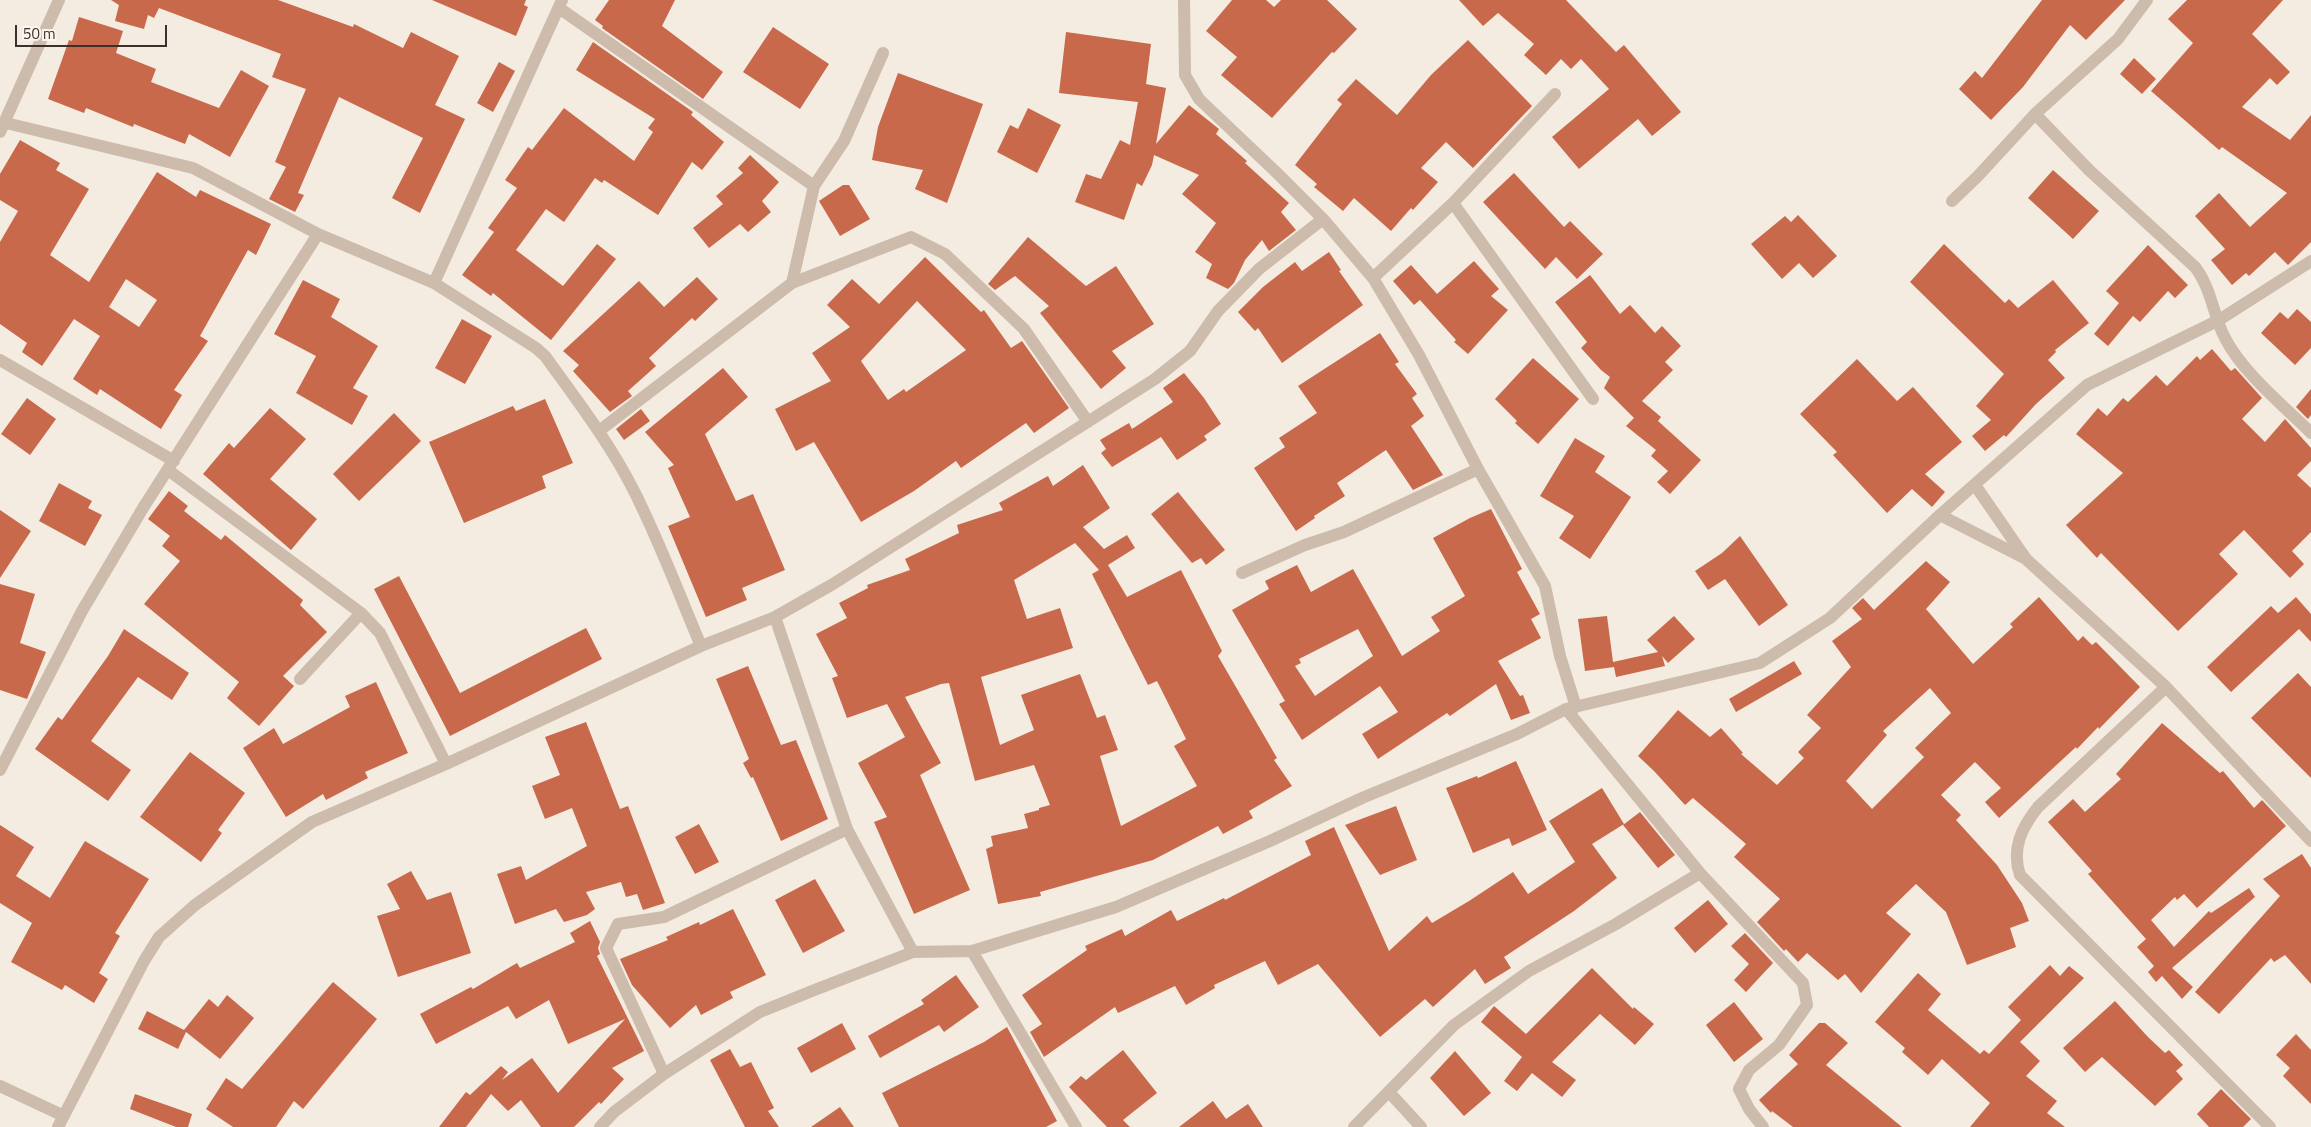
<!DOCTYPE html>
<html>
<head>
<meta charset="utf-8">
<style>
  body { margin:0 }
  #map { position:relative; width:2311px; height:1127px; overflow:hidden; background:#f4ebe1; font-family:"Titillium Web",sans-serif }
  canvas { display:block }
  .scale { position:absolute; left:15px; top:25px; width:152px; height:22px; box-sizing:border-box; border:2px solid #3b302b; border-top:0; padding-left:6px; font-size:15px; line-height:18px; white-space:nowrap; color:#3b302b; -webkit-text-stroke:4px #fbf5ee; paint-order:stroke }
</style>
</head>
<body>
<div id="map">
<canvas width="2311" height="1127"></canvas>
<div class="scale">50 m</div>
</div>
<script>
const context = document.querySelector('canvas').getContext('2d');
context.lineJoin = 'round';
function fill(path, color) {
  context.fillStyle = color;
  context.fill(path, 'evenodd');
}
function stroke(path, color, width, dash) {
  context.strokeStyle = color;
  context.lineWidth = width;
  context.lineCap = dash ? 'butt' : 'round';
  context.setLineDash(dash || []);
  context.stroke(path);
}
fill(new Path2D(`
  M111 0H278L353 27 354 24 403 48 411 32 459 56 435 105 465 119 420 213 392 198 423 138 339 97 298 193 304 195 295 212 269 199 286 167 275 162 306 89 272 77 281 54 159 8 154 18 148 15 144 29 115 21 119 5Z
  M432 0H526L524 5 528 7 516 36Z
  M609 0H675L662 26 723 72 703 99 602 28 603 26 595 20Z
  M1232 0H1266L1274 7 1281 0H1327L1357 29 1334 53 1332 52 1272 118 1221 75 1237 57 1206 31Z
  M1459 0H1566L1616 52 1624 45 1681 112 1652 136 1638 119 1579 169 1552 137 1609 89 1581 59 1571 69 1561 59 1546 75 1524 55 1534 44 1498 13 1483 26Z
  M2042 0H2125L2086 40 2070 25 2023 87 1991 120 1959 89 1975 71 1982 78Z
  M2187 0H2283L2252 34 2290 72 2277 85 2270 78 2242 107 2290 140 2311 115V242L2288 265 2275 252 2249 276 2246 273 2232 285 2211 260 2225 249 2195 216 2219 193 2250 227 2287 193 2222 147 2219 150 2151 91 2193 43 2168 19Z
  M79 17 123 31 116 53 156 69 151 82 219 108 241 70 269 86 230 157 189 134 185 144 134 124 133 127 86 108 84 113 48 99 69 40 72 41Z
  M773 27 829 64 800 109 743 72Z
  M1066 32 1151 44 1146 84 1166 88 1156 144 1189 105 1219 129 1216 134 1247 161 1245 163 1289 203 1281 212 1296 230 1269 251 1262 240 1245 260 1234 283 1228 289 1206 278 1212 264 1195 252 1216 223 1182 194 1199 175 1154 155 1152 165 1142 186 1137 183 1124 220 1075 202 1086 174 1101 179 1120 140 1130 145 1138 102 1059 93Z
  M1468 40 1532 106 1473 168 1446 142 1421 168 1438 182 1413 210 1411 208 1391 231 1354 198 1343 211 1314 187 1317 184 1295 165 1342 104 1337 100 1356 79 1397 115 1431 75Z
  M593 42 693 112 691 115 724 142 702 170 692 162 658 215 604 180 602 183 595 178 564 222 546 209 516 250 563 286 597 244 616 259 551 340 493 293 491 296 462 275 494 232 488 228 517 188 505 180 528 147 532 150 564 108 634 161 653 132 648 128 655 119 576 70Z
  M2134 58 2156 79 2142 94 2120 74Z
  M499 62 515 71 493 112 477 103Z
  M898 73 983 104 947 203 915 189 923 170 872 160 878 127Z
  M1028 108 1061 125 1037 173 997 152 1010 125 1018 129Z
  M20 140 60 163 56 170 89 189 50 255 89 282 157 172 196 197 200 190 271 224 256 255 248 250 200 336 208 341 174 390 182 395 161 429 100 389 97 395 73 379 100 336 74 319 42 366 22 352 27 343 0 324V242L18 211 0 200V174ZM126 279 157 300 139 327 109 307Z
  M750 155 779 182 762 201 771 212 748 232 740 224 709 248 693 228 723 204 716 196 743 173 738 168Z
  M2053 170 2099 211 2073 239 2028 198Z
  M1514 173 1564 227 1570 221 1603 254 1577 279 1556 257 1545 269 1483 202Z
  M843 185H849L870 219 840 236 819 201Z
  M1798 215 1837 256 1813 278 1799 263 1782 279 1751 244 1785 216 1791 222Z
  M1028 237 1086 286 1116 266 1154 324 1112 351 1126 368 1101 389 1040 313 1049 306 1015 276 995 290 988 284Z
  M1944 244 2005 303 2009 299 2018 308 2053 280 2089 323 2055 350 2056 352 2048 360 2065 378 2036 404 2006 437 2004 435 1985 451 1972 436 1991 420 1976 406 2004 374 1910 282Z
  M2148 245 2188 285 2175 298 2168 291 2140 322 2133 316 2108 346 2094 334 2119 303 2106 291Z
  M1329 252 1341 270 1339 271 1363 305 1282 363 1258 328 1255 331 1238 312 1263 287 1295 262 1302 271Z
  M925 257 981 312 984 310 1011 348 1022 341 1069 408 1034 433 1026 423 961 468 956 461 914 491 861 522 814 442 796 451 775 409 831 381 812 353 850 327 827 305 852 279 879 304ZM917 301 966 350 906 392 904 389 888 400 861 361Z
  M1474 261 1499 289 1491 296 1508 310 1468 354 1454 342 1456 340 1420 300 1414 305 1393 281 1411 265 1437 294Z
  M1590 275 1620 314 1630 305 1655 333 1662 326 1681 346 1665 362 1673 370 1642 401 1661 417 1658 421 1701 460 1670 494 1657 482 1668 471 1651 456 1656 450 1626 426 1634 418 1604 388 1610 377 1601 370 1581 348 1587 342 1555 302Z
  M697 277 718 299 695 321 692 318 649 358 656 366 628 391 632 396 610 412 573 371 579 365 563 351 639 281 664 307Z
  M303 280 340 299 331 317 378 346 353 388 368 396 352 425 296 393 316 356 274 334Z
  M2297 309 2311 322V348L2295 365 2261 333 2280 312 2288 319Z
  M462 319 492 336 465 384 435 368Z
  M1380 333 1399 362 1395 364 1417 394 1412 398 1424 416 1411 426 1443 475 1413 490 1386 450 1337 483 1345 496 1314 516 1315 518 1296 531 1254 468 1285 447 1279 438 1317 413 1298 386Z
  M2212 349 2231 371 2235 368 2262 398 2242 419 2265 442 2285 419 2311 448V461L2297 475 2311 488V532L2292 551 2304 564 2290 578 2244 530 2219 554 2238 574 2178 631 2101 553 2097 558 2066 525 2123 473 2076 434 2098 408 2107 416 2123 398 2128 402 2156 375 2167 386 2197 356 2200 360Z
  M1533 358 1579 399 1538 444 1515 423 1517 421 1495 399Z
  M1857 359 1897 401 1913 387 1962 442 1925 474 1945 492 1932 507 1912 489 1887 513 1833 455 1837 452 1800 414Z
  M723 368 748 397 705 434 736 501 753 494 785 570 742 588 747 600 706 617 668 526 690 517 668 468 674 465 645 432Z
  M1184 373 1204 398 1221 424 1204 436 1207 440 1177 460 1161 437 1112 467 1101 453 1106 449 1100 440 1129 423 1132 429 1173 402 1163 388Z
  M2311 389V415L2308 419 2296 407Z
  M27 398 56 419 30 455 1 434Z
  M545 399 573 463 542 476 546 488 464 523 429 442 513 406 516 411Z
  M270 408 306 439 270 479 317 519 291 550 203 474 229 443 234 448Z
  M641 409 650 421 624 440 616 429Z
  M394 413 421 441 359 501 333 474Z
  M1575 438 1605 456 1595 472 1631 497 1590 559 1559 538 1574 516 1540 496Z
  M1083 465 1110 508 1083 527 1104 549 1127 535 1135 548 1108 565 1127 597 1181 570 1222 651 1218 656 1277 758 1274 760 1292 786 1249 811 1253 818 1223 834 1218 826 1153 860 1040 892 1041 896 998 904 986 849 993 846 991 836 1028 828 1024 814 1039 810V808L1050 805 1034 765 975 781 949 683 941 684 905 697 941 763 920 775 970 890 914 914 874 822 887 817 858 763 905 737 887 704 847 718 832 678 838 676 816 634 847 618 839 603 868 588 867 585 910 570 905 559 959 533 957 525 1003 510 999 503 1048 476 1053 486ZM1075 543 1099 570 1092 574 1148 685 1157 681 1186 739 1174 746 1197 786 1121 826 1100 756 1118 750 1105 715 1097 718 1080 674 1021 695 1034 730 1000 745 981 677 1073 648 1060 608 1027 619 1014 580Z
  M59 483 92 501 88 508 102 515 85 546 39 521Z
  M169 491 188 506 184 511 221 540 225 535 303 600 300 605 327 632 283 676 294 686 259 726 227 698 239 682 144 604 180 561 162 546 170 536 148 519Z
  M1178 492 1225 550 1206 565 1201 558 1192 563 1151 514Z
  M1491 509 1522 569 1517 572 1540 614 1531 619 1541 638 1498 661 1520 696 1523 695 1530 713 1511 720 1496 684 1450 716 1447 713 1378 759 1362 734 1398 712 1380 686 1302 740 1279 704 1285 701 1232 610 1269 589 1265 581 1297 565 1311 592 1353 569 1402 656 1440 631 1431 617 1465 596 1433 538 1470 518ZM1358 629 1373 656 1315 696 1295 666 1301 663 1299 659Z
  M0 510 31 531 0 578Z
  M1740 536 1788 605 1759 626 1725 579 1708 590 1695 571 1722 553Z
  M1926 561 1950 582 1926 609 1973 664 2013 627 2010 624 2039 597 2078 641 2083 636 2092 645 2096 642 2140 687 2099 729 2098 727 2077 749 2076 747 1999 818 1985 802 2001 788 1975 762 1941 795 1961 815 1956 820 1997 865 2022 903 2029 921 2010 928 2016 947 1967 965 1946 912 1916 884 1886 913 1911 934 1861 993 1845 974 1838 980 1807 953 1798 962 1786 949 1784 951 1757 922 1780 899 1734 857 1746 844 1693 798 1685 805 1654 771 1638 756 1678 710 1710 737 1721 728 1743 753 1741 754 1777 785 1804 758 1798 752 1821 728 1807 715 1851 667 1832 641 1862 619 1852 608 1863 598 1874 610ZM1930 688 1951 713 1915 748 1924 757 1872 809 1846 781 1887 735 1883 731Z
  M399 576 460 693 586 628 602 659 450 736 374 589Z
  M0 584 35 594 20 643 46 652 27 699 0 690Z
  M2296 597 2311 614V642L2299 629 2231 692 2207 667 2271 606 2278 613Z
  M1607 616 1613 662 1658 652 1647 640 1674 616 1695 639 1668 663 1662 656 1665 666 1616 677 1614 667 1585 671 1578 619Z
  M124 629 189 673 172 700 138 677 91 741 131 770 108 801 35 749 58 717 62 720 108 656Z
  M1794 661 1802 674 1736 712 1729 699Z
  M748 666 781 745 796 740 828 819 781 841 753 777 751 778 743 763 749 759 716 679Z
  M2298 673 2311 687V778L2251 718Z
  M376 682 408 753 365 772 368 778 326 800 323 794 286 817 243 748 274 728 283 744 350 707 345 696Z
  M586 722 620 809 628 806 665 903 643 910 637 894 626 897 621 882 586 892 595 909 587 915 564 922 556 909 515 924 497 874 521 866 526 880 587 846 572 808 545 819 532 786 560 775 545 737Z
  M2162 723 2220 773 2223 771 2254 808 2262 800 2286 826 2197 908 2184 894 2177 900 2175 897 2151 920 2174 947 2209 911 2211 913 2249 888 2255 897 2172 968 2193 987 2182 999 2162 976 2156 982 2148 972 2154 966 2137 947 2146 939 2088 874 2092 871 2048 822 2073 799 2085 812 2121 779 2116 774Z
  M190 752 245 793 218 830 222 833 201 862 140 817Z
  M1516 761 1547 830 1512 846 1509 838 1473 853 1446 788 1477 776 1478 778Z
  M1602 788 1624 824 1592 844 1617 878 1574 911 1504 957 1511 968 1485 984 1475 969 1433 1007 1425 999 1380 1037 1318 964 1278 985 1265 961 1214 985 1215 988 1186 1005 1175 986 1118 1013 1115 1007 1044 1057 1030 1032 1042 1024 1022 995 1087 950 1085 946 1122 929 1125 936 1171 910 1177 921 1224 898 1225 900 1311 855 1305 841 1334 827 1389 951 1427 916 1432 923 1469 901 1513 872 1528 894 1575 862 1549 821Z
  M1396 806 1417 860 1380 875 1345 825Z
  M1640 812 1675 855 1658 868 1623 825Z
  M699 824 719 862 695 874 675 837Z
  M0 825 34 847 16 876 50 898 85 841 149 879 115 933 120 936 99 973 108 979 94 1003 65 985 62 990 11 962 32 923 0 903Z
  M2302 854 2311 868V984L2285 955 2274 962 2271 958 2219 1014 2195 992 2280 896 2263 879Z
  M411 871 427 900 451 892 471 953 398 977 377 916 400 909 387 884Z
  M815 879 845 931 803 953 775 900Z
  M1708 900 1728 924 1695 953 1674 928Z
  M733 909 766 975 730 992 733 998 701 1015 696 1005 670 1028 632 985 620 959 668 940 666 937 699 922 700 925Z
  M590 921 600 942 598 948 600 954 597 956 644 1051 612 1068 624 1079 601 1104 599 1102 574 1127H541L521 1100 508 1111 491 1094 466 1127H439L466 1092 470 1095 501 1066 508 1072 502 1080 532 1058 558 1093 625 1019 568 1044 549 1000 516 1019 508 1006 436 1044 420 1014 471 987 473 989 517 963 520 968 575 942 570 933Z
  M1745 933 1773 963 1746 992 1734 980 1749 964 1731 946Z
  M2050 965 2060 976 2069 966 2084 978 2020 1042 2040 1061 2026 1076 2057 1101 2047 1113 2065 1127H1970L1990 1103 1942 1059 1928 1075 1902 1052 1905 1048 1875 1022 1918 973 1941 994 1928 1010 1980 1054 1984 1050 1989 1054 2021 1020 2008 1007Z
  M1592 968 1633 1009 1634 1007 1654 1024 1635 1045 1600 1014 1552 1062 1576 1080 1562 1097 1532 1073 1517 1091 1504 1081 1522 1057 1481 1022 1494 1006 1526 1034Z
  M956 975 979 1007 944 1032 939 1025 880 1058 868 1036 924 1004 921 1000Z
  M333 982 377 1019 303 1109 294 1101 276 1127H233L206 1109 226 1078 242 1089Z
  M227 995 254 1018 220 1059 186 1032 178 1049 138 1029 147 1011 184 1030 209 999 218 1007Z
  M2115 1001 2148 1037 2165 1053 2169 1050 2183 1065 2176 1071 2183 1079 2155 1106 2102 1057 2085 1072 2063 1048Z
  M1734 1002 1763 1039 1734 1062 1706 1025Z
  M842 1023 856 1049 811 1073 797 1048Z
  M1819 1023H1825L1848 1043 1826 1065 1902 1127H1793L1772 1111 1771 1113 1759 1100 1798 1064 1789 1055Z
  M1007 1027 1057 1121 1046 1127H899L882 1093 984 1042Z
  M2296 1034 2311 1050V1104L2283 1076 2290 1068 2276 1055Z
  M730 1049 740 1067 751 1062 774 1108 768 1111 779 1127H745L710 1060Z
  M1123 1050 1157 1093 1123 1120 1130 1127H1107L1069 1087 1081 1076 1086 1080Z
  M1455 1051 1491 1093 1464 1116 1430 1078Z
  M2221 1089 2251 1119 2243 1127H2209L2197 1114Z
  M135 1094 192 1114 188 1127H176L130 1109Z
  M1213 1101 1226 1119 1248 1104 1263 1127H1179Z
  M840 1107 854 1127H811Z`), '#c8694b');
stroke(new Path2D(`
  M1184 0 1185 75 1199 99 1277 173 1323 219 1373 278 1419 355 1478 469 1545 586 1560 656 1576 707
  M559 8 814 186
  M2035 114 2089 170 2195 267C2212 289 2213 316 2225 338 2242 372 2284 406 2311 433
  M6 123 193 168 318 234 434 283 536 348 545 356C576 399 609 442 633 489 659 540 679 594 701 646
  M0 132 59 0
  M1952 201 1978 176 2035 114 2118 39 2147 0
  M1453 203 1593 399
  M1373 278 1453 203 1555 94
  M434 283 562 0
  M792 283 911 237 945 254 1024 329 1088 422
  M0 360 174 461
  M599 431 792 283 814 186 844 141 883 53
  M168 470 361 613 380 633 446 764
  M1975 485 2026 559 2166 687 2311 841
  M1940 515 2024 558
  M1242 573 1305 545 1344 532 1478 469
  M775 617 847 829 913 952
  M300 679 361 613
  M2166 687 2038 807C2022 827 2011 849 2020 875L2270 1127
  M1566 709 1700 873 1803 983 1807 1005 1779 1045 1749 1070 1739 1089 1749 1109 1763 1127
  M0 770 82 611 143 508 318 234
  M972 951 1076 1127
  M664 1074 606 948 618 924 664 917 847 829
  M0 1086 64 1116
  M1389 1092 1421 1127
  M58 1127 144 961 159 937 195 905 312 822 446 764 701 646 775 617 833 584 1155 379 1190 351 1218 311 1259 269 1323 219
  M600 1127 614 1112 664 1074 760 1012 817 989 913 952 972 951 1116 907 1270 841 1362 798 1517 734 1566 709 1760 663 1830 618 1940 515 2087 385 2219 320 2311 261
  M1354 1127 1454 1025 1529 971 1616 924 1700 873`), '#cdbbac', 12);
</script>
</body>
</html>
